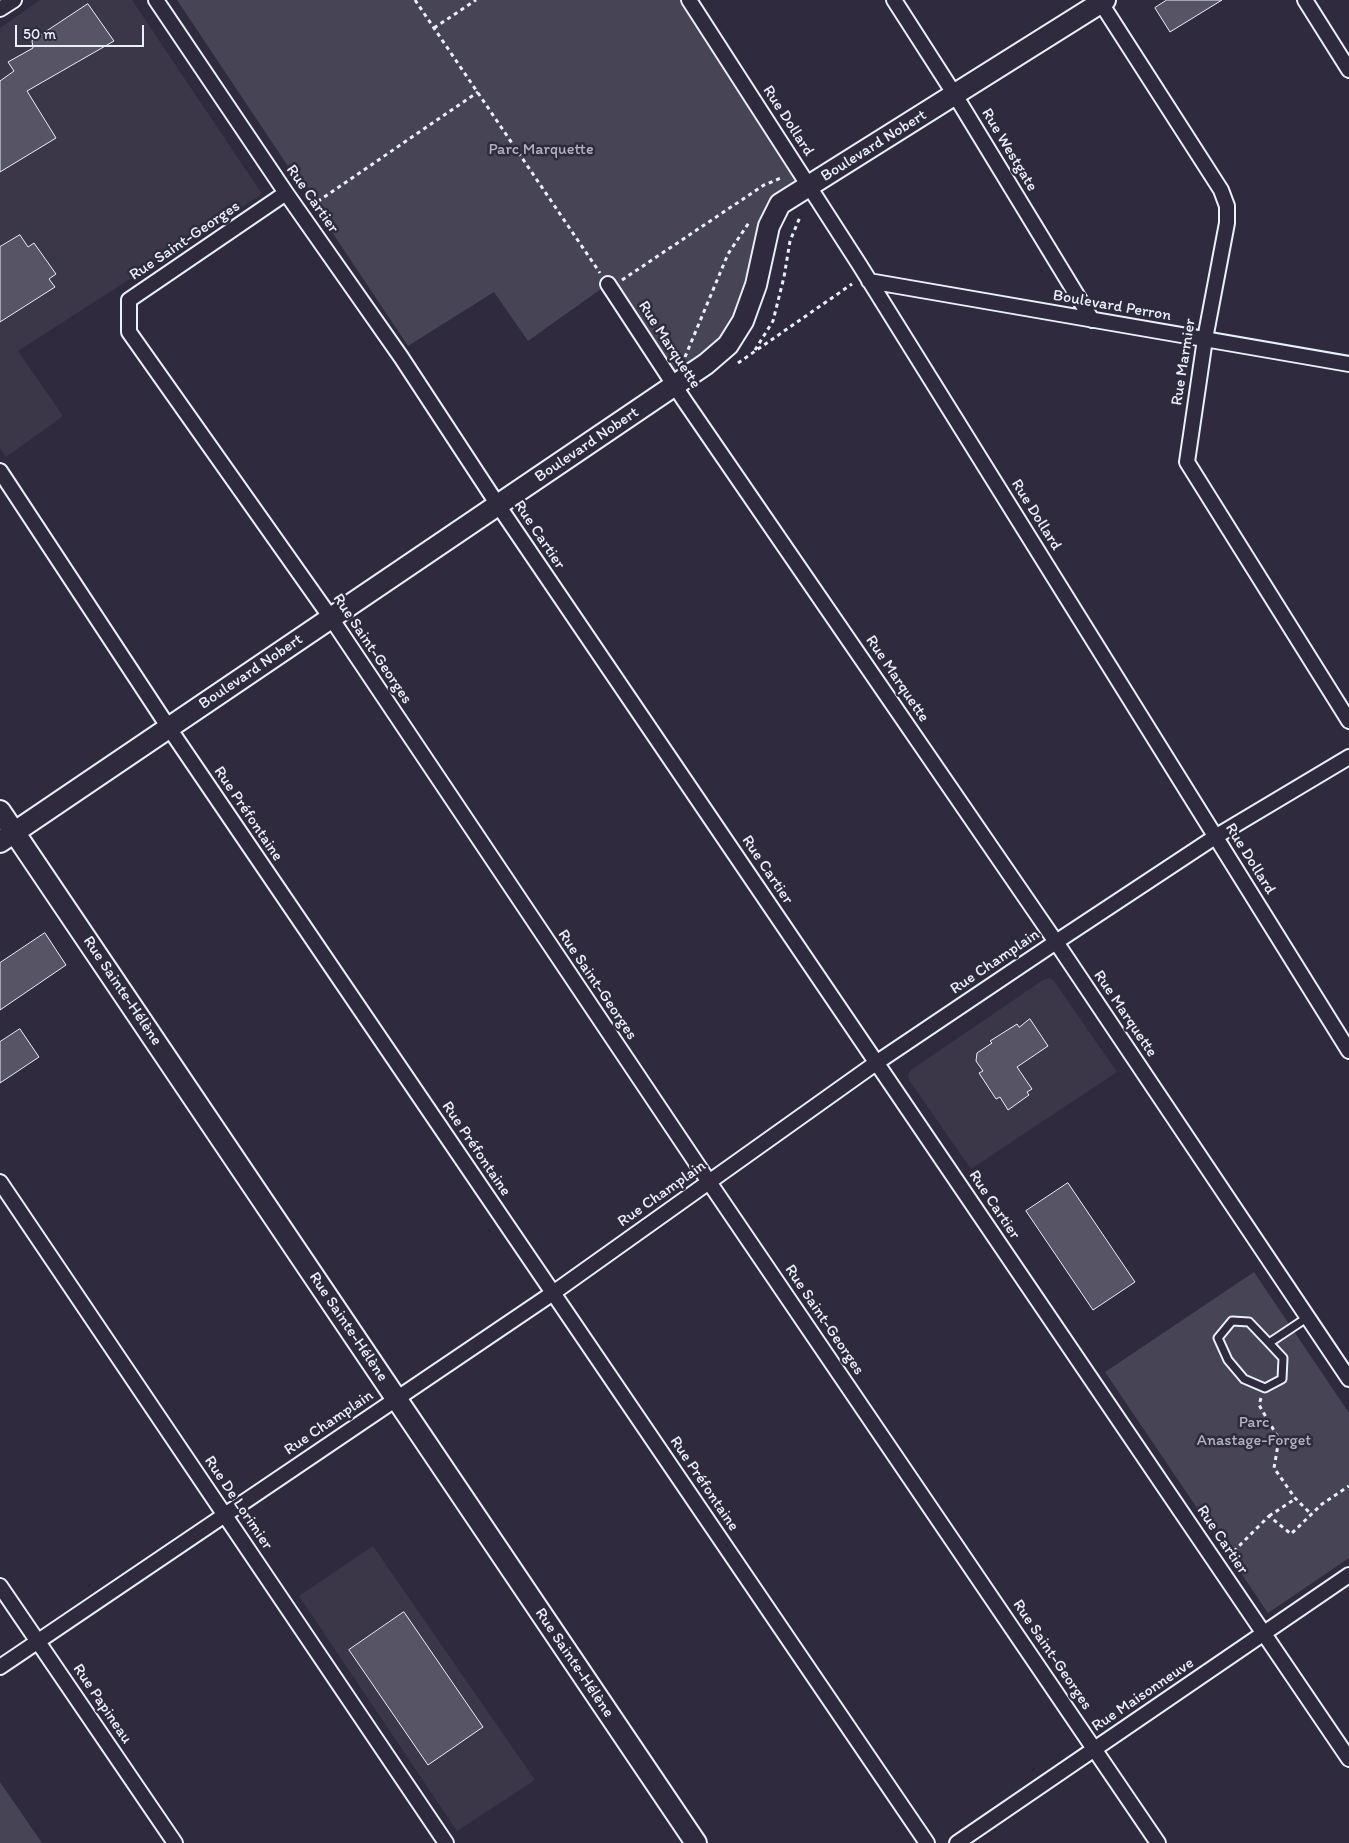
<!DOCTYPE html>
<html>
<head>
<meta charset="utf-8">
<style>
  body { margin:0 }
  #map { position:relative; width:1349px; height:1843px; overflow:hidden; background:#2f2a3d; font-family:Itim,sans-serif }
  canvas { display:block }
  .scale { position:absolute; left:15px; top:25px; width:129px; height:22px; box-sizing:border-box; border:2px solid #e8f1f8; border-top:0; padding-left:6px; font-size:15px; line-height:18px; white-space:nowrap; color:#e8f1f8; -webkit-text-stroke:4px #2f2a3d; paint-order:stroke }
</style>
</head>
<body>
<div id="map">
<canvas width="1349" height="1843"></canvas>
<div class="scale">50 m</div>
</div>
<script>
const context = document.querySelector('canvas').getContext('2d');
context.lineJoin = 'round';
function fill(path, color) {
  context.fillStyle = color;
  context.fill(path, 'evenodd');
}
function stroke(path, color, width, dash) {
  context.strokeStyle = color;
  context.lineWidth = width;
  context.lineCap = dash ? 'butt' : 'round';
  context.setLineDash(dash || []);
  context.stroke(path);
}
function label(font, color, halo, rows, align = 'center') {
  context.font = font + ' Itim,sans-serif';
  context.lineWidth = 5;
  context.setLineDash([]);
  context.textBaseline = 'middle';
  context.strokeStyle = halo;
  context.fillStyle = color;
  for (const [text, x, y, turn = 0] of rows) {
    context.save();
    context.translate(x, y);
    context.rotate((+turn || 0) * Math.PI / 180);
    context.textAlign = isNaN(turn) ? turn : align;
    if (halo) context.strokeText(text, 0, 0);
    context.fillText(text, 0, 0);
    context.restore();
  }
}
fill(new Path2D(`
  M40 0H132L262 194 18 351 63 416 6 457 0 448V28Z
  M1050 978 1054 981 1117 1072 971 1169 909 1080 908 1075 911 1070 1043 980Z
  M373 1546 535 1780 457 1831 299 1596Z`), '#3b3749');
fill(new Path2D(`
  M177 0H680L809 186 772 209 743 307 706 364 675 386 608 284 528 341 494 292 408 346Z
  M1254 1272 1349 1413V1558L1268 1613 1105 1372Z
  M0 1782 42 1843H0Z`), '#464455');
const building = new Path2D(`
  M1167 0H1222L1170 32 1155 8Z
  M88 4 114 41 27 91 56 138 0 172V81L14 71 8 62 33 48 32 41Z
  M20 235 28 247 34 243 56 274 49 279 55 287 0 322V247Z
  M45 933 66 965 0 1010V963Z
  M1030 1019 1048 1046 1017 1067 1032 1089 1027 1092 1029 1095 1008 1110 1000 1097 996 1099 979 1073 983 1071 976 1061 977 1053 992 1043 990 1041 1017 1024 1019 1027Z
  M20 1029 39 1057 0 1083V1042Z
  M1068 1183 1135 1282 1093 1310 1026 1211Z
  M404 1612 483 1727 428 1765 349 1650Z`);
fill(building, '#575565');
stroke(building, '#e8f1f8', 1);
const lane = new Path2D(`
  M1269 1343 1283 1358 1282 1379 1265 1388 1244 1379 1228 1360 1218 1338 1232 1321 1249 1322 1269 1343 1308 1317`);
const street = new Path2D(`
  M156 0 286 193 401 357 498 505 1349 1759
  M689 0 859 264 1349 1051
  M894 0 955 95 1092 320
  M1099 0 1221 190 1227 206V223L1205 339 1187 462 1349 721
  M1305 0 1349 70
  M0 9 14 0
  M286 193 129 300V332L331 618 709 1182 1158 1843
  M869 281 1349 364
  M608 284 684 400 1056 942 1349 1379
  M0 471 169 728 927 1843
  M0 1182 446 1843
  M0 1586 175 1843
  M0 1667 553 1293 876 1063 1056 942 1215 837 1349 757
  M957 1843 1349 1575`);
const secondary = new Path2D(`
  M0 811 696 1843
  M0 842 706 364 728 345 743 321 756 285 769 226 780 204 1105 0`);
stroke(lane, '#e8f1f8', 11);
stroke(street, '#e8f1f8', 18);
stroke(secondary, '#e8f1f8', 24);
stroke(new Path2D(`
  M415 0 600 273
  M434 28 476 0
  M311 206 478 92
  M622 280 764 185 781 178
  M755 350 773 321 784 277 790 241 800 217
  M685 357 728 254 750 221
  M738 363 852 284
  M1261 1398 1259 1405 1279 1439 1274 1468 1295 1498 1311 1514
  M1269 1516 1295 1499
  M1228 1557 1269 1516 1291 1534 1322 1504 1349 1486`), '#e8f1f8', 3, [4, 4]);
stroke(lane, '#2f2a3d', 7);
stroke(street, '#2f2a3d', 14);
stroke(secondary, '#2f2a3d', 20);
label('16px', '#e8f1f8', '#2f2a3d', [
  ["Rue Dollard",788,121,57],
  ["Boulevard Nobert",874,146,-32],
  ["Rue Westgate",1009,150,59],
  ["Rue Cartier",312,199,55],
  ["Rue Saint-Georges",185,241,-34],
  ["Boulevard Perron",1112,306,10],
  ["Rue Marquette",669,345,57],
  ["Rue Marmier",1184,362,-81],
  ["Boulevard Nobert",587,445,-34],
  ["Rue Dollard",1036,515,58],
  ["Rue Cartier",539,535,56],
  ["Rue Saint-Georges",372,649,56],
  ["Boulevard Nobert",251,672,-34],
  ["Rue Marquette",897,679,56],
  ["Rue Préfontaine",248,814,56],
  ["Rue Dollard",1250,859,58],
  ["Rue Cartier",767,870,56],
  ["Rue Champlain",995,962,-34],
  ["Rue Saint-Georges",597,985,56],
  ["Rue Sainte-Hélène",122,991,56],
  ["Rue Marquette",1125,1014,56],
  ["Rue Préfontaine",476,1149,56],
  ["Rue Champlain",662,1194,-35],
  ["Rue Cartier",994,1205,56],
  ["Rue Saint-Georges",824,1320,56],
  ["Rue Sainte-Hélène",348,1327,56],
  ["Rue Champlain",329,1423,-34],
  ["Rue Préfontaine",704,1484,56],
  ["Rue De Lorimier",238,1503,56],
  ["Rue Cartier",1222,1540,56],
  ["Rue Saint-Georges",1052,1655,56],
  ["Rue Sainte-Hélène",574,1663,56],
  ["Rue Maisonneuve",1143,1695,-34],
  ["Rue Papineau",102,1704,56]
]);
label('16px', '#afb4bf', '#2f2a3d', [
  ["Parc Marquette",541,150],
  ["Parc",1254,1423],
  ["Anastage-Forget",1254,1441]
]);
</script>
</body>
</html>
